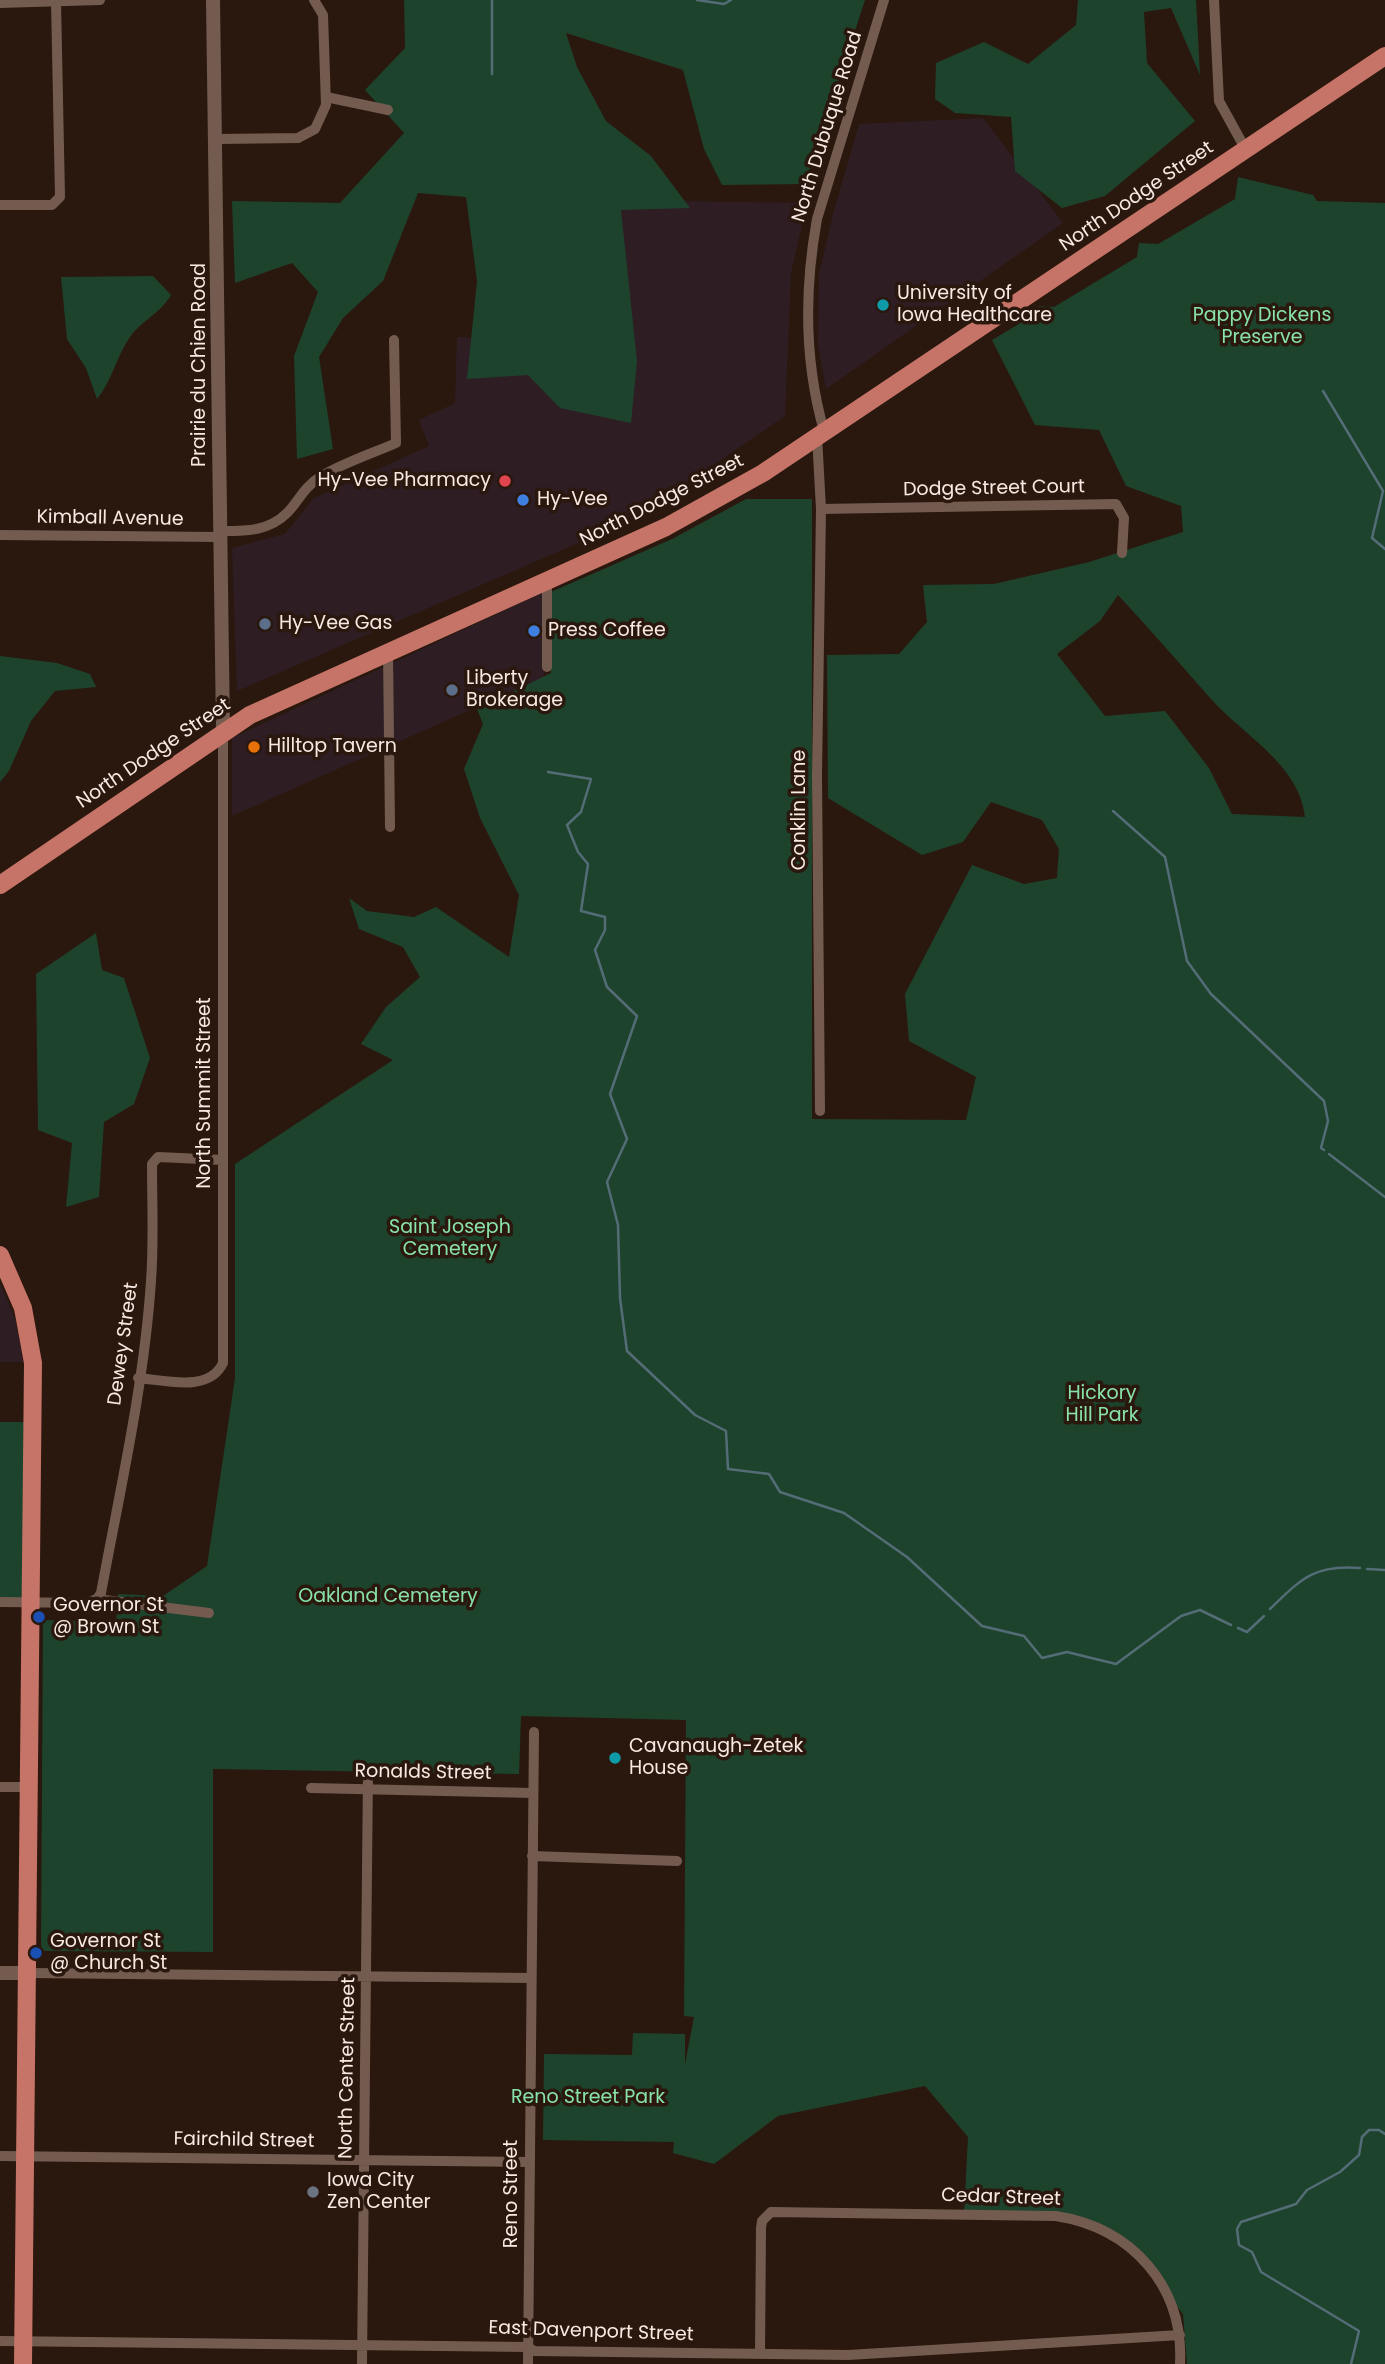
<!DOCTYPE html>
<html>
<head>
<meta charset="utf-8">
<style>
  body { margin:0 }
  canvas { display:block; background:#2a170d }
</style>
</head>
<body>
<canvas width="1385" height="2364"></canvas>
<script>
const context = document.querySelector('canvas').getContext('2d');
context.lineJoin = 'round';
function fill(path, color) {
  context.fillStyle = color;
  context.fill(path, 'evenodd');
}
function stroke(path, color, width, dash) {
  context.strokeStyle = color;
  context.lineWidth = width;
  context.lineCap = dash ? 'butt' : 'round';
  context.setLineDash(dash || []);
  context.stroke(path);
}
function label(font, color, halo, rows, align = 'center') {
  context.font = font + ' Poppins,sans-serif';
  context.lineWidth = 7;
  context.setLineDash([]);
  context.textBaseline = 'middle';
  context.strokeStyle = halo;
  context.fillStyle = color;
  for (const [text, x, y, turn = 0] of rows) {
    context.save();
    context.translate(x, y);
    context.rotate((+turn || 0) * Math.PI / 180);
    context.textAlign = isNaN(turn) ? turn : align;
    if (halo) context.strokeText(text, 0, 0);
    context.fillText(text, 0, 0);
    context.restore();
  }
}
fill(new Path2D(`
  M983 118 1063 223 826 389 818 344 819 275 833 214 859 124Z
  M541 199 807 203 791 273 785 416 638 517 237 691 232 548 285 534 314 498 429 446 419 420 455 403 457 337 543 339Z
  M544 592V677L232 816V738Z
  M0 1283 15 1319 23 1362H0Z`), '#2f1d24');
fill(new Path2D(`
  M404 0H865L805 184 722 185 704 149 683 70 566 33 577 67 606 121 651 156 690 208 621 210 637 361 631 423 560 408 528 375 467 379 477 281 466 197 418 193 383 281 343 318 319 357 333 449 297 459 294 356 318 292 292 263 235 283 232 201 340 203 404 133 365 90 405 48Z
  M1078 0H1196L1200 75 1171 8 1144 12 1147 63 1195 121 1105 196 1062 208 1015 171 1011 117 955 113 935 99 936 63 984 42 1028 64 1076 25Z
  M1238 177 1313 195 1317 201 1385 203V2364H1187L1183 2314 1125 2242 1056 2216 964 2214 968 2137 925 2086 778 2116 714 2164 673 2153 674 2142 543 2140 544 2054 632 2055 633 2033 685 2034V2064L694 2017 684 2016 686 1720 521 1716 519 1774 213 1769V1952L41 1951 43 1620 116 1622 118 1594 163 1596 207 1566 235 1378V1164L393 1060 361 1044 386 1007 420 977 403 947 359 929 349 898 367 911 414 917 436 907 509 957 519 895 480 818 464 769 483 724 477 709 551 673V592L672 539 746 499H812V1119L966 1120 976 1077 909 1041 905 994 972 865 1024 884 1057 878 1059 849 1042 820 991 802 963 842 922 855 828 798 827 655 899 654 927 622 923 585 994 584 1089 562 1183 532 1181 506 1126 486 1099 430 1035 425 992 340 1019 324 1039 306 1054 307 1137 257 1139 243 1158 244 1235 199ZM1118 595C1150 629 1180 664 1211 699 1243 735 1300 765 1305 817L1232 814 1209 768 1165 711 1105 716 1057 654 1100 621Z
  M153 276 171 295C159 315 143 319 130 337 116 357 112 381 97 399L86 368 67 339 61 277Z
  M0 656 57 663 90 674 96 687 55 691 31 721 9 771 0 782Z
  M96 933 102 970 124 978 150 1058 134 1104 104 1122 99 1197 66 1207 72 1143 38 1130 36 974Z
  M0 1422H24L31 1602 0 1601Z`), '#1d432d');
stroke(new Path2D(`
  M697 0 724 4 731 0
  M492 74V0
  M1323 391 1383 491 1372 538 1385 549
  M548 772 591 779 581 812 567 825 578 852 588 864 581 911 605 917V930L595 950 607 987 637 1016 610 1094 627 1139 607 1182 618 1225 620 1298 627 1351 695 1415 726 1431 728 1469 769 1474 780 1492 844 1513 907 1557 982 1626 1024 1636 1042 1658 1067 1652 1116 1664 1181 1616 1200 1610 1231 1625
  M1113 811 1165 857 1187 961 1211 994 1324 1101 1328 1121 1321 1148 1324 1150
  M1329 1154 1385 1197
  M1367 1569 1385 1570
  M1270 1609C1301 1579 1314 1564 1360 1568
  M1238 1628 1247 1632 1264 1616
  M1351 2364 1359 2331 1261 2272 1252 2252 1239 2245 1237 2229 1241 2222 1296 2204 1307 2190 1340 2172 1359 2155 1362 2137 1369 2130H1379L1385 2134`), '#546c76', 2.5);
stroke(new Path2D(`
  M1214 0 1219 101 1246 150
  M0 3 100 0
  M326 97 388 110
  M217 139 298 138 315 129 326 105 323 15 314 0
  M0 205H52L60 197 56 1
  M824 431C804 361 804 291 817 219L884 0
  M817 436 821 509 817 775 820 1111
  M821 509 1116 504 1124 518 1122 553
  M220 531C244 531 268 532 287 513 300 500 302 489 320 477 343 463 371 454 396 443L394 340
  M0 535 220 537
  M547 582V667
  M388 651 390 827
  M138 1378C165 1380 209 1393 223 1363V731
  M97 1599 101 1593C120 1490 144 1386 151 1281 154 1242 152 1203 152 1164L158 1157 223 1160
  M0 1602 87 1603 97 1599 209 1613
  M0 1787H30
  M311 1788 533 1793
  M532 1856 677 1861
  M29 1973 531 1978
  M0 2156 529 2162
  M0 2341 528 2347 534 2351 848 2355 1180 2335
  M760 2354 761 2228 762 2221 771 2212 1056 2216C1132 2228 1184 2286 1180 2364
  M362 2364 368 1772
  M528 2364 534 1732`), '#735b50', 10);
stroke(new Path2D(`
  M213 0 223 730
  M0 1973H29`), '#735b50', 14);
stroke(new Path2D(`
  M0 885 250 715 666 527 763 473 1385 56
  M0 1255 23 1308 33 1363 23 2364`), '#c67467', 18);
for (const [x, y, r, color] of [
  [883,305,7,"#0f9aa8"],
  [505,481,7,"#e0444e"],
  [523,500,7,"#3f7fe0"],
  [265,624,7,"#5c6f8a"],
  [534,631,7,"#3f7fe0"],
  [452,690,7,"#5c6f8a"],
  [254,747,7,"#e8710a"],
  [39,1617,7,"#1a4fb4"],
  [615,1758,7,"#0f9aa8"],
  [36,1953,7,"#1a4fb4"],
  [313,2192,7,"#6b7280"]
]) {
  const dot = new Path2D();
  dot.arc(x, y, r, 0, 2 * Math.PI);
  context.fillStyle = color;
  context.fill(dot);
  stroke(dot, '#2a170d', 2.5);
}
label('19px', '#f8e9e3', '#2a170d', [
  ["North Dubuque Road",828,127,-73],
  ["North Dodge Street",1137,197,-34],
  ["Prairie du Chien Road",200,365,-90],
  ["Dodge Street Court",994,489,-1],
  ["North Dodge Street",662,501,-27],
  ["Kimball Avenue",110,519,1],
  ["North Dodge Street",154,754,-34],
  ["Conklin Lane",800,810,-90],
  ["North Summit Street",205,1093,-90],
  ["Dewey Street",124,1344,-82],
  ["Ronalds Street",423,1773,1],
  ["North Center Street",348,2068,-89],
  ["Fairchild Street",244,2141,1],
  ["Reno Street",512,2194,-90],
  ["Cedar Street",1001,2198,2],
  ["East Davenport Street",591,2332,2]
]);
label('19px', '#f8e9e3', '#2a170d', [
  ["University of",897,294],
  ["Iowa Healthcare",897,316],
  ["Hy-Vee Pharmacy",491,481,"right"],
  ["Hy-Vee",537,500],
  ["Hy-Vee Gas",279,624],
  ["Press Coffee",548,631],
  ["Liberty",466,679],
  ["Brokerage",466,701],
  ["Hilltop Tavern",268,747],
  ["Governor St",53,1606],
  ["@ Brown St",53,1628],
  ["Cavanaugh-Zetek",629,1747],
  ["House",629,1769],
  ["Governor St",50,1942],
  ["@ Church St",50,1964],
  ["Iowa City",327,2181],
  ["Zen Center",327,2203]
], 'left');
label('19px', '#88e3aa', '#2a170d', [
  ["Pappy Dickens",1262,316],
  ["Preserve",1262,338],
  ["Saint Joseph",450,1228],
  ["Cemetery",450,1250],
  ["Hickory",1102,1394],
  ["Hill Park",1102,1416],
  ["Oakland Cemetery",388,1597],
  ["Reno Street Park",588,2098]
]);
</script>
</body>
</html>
